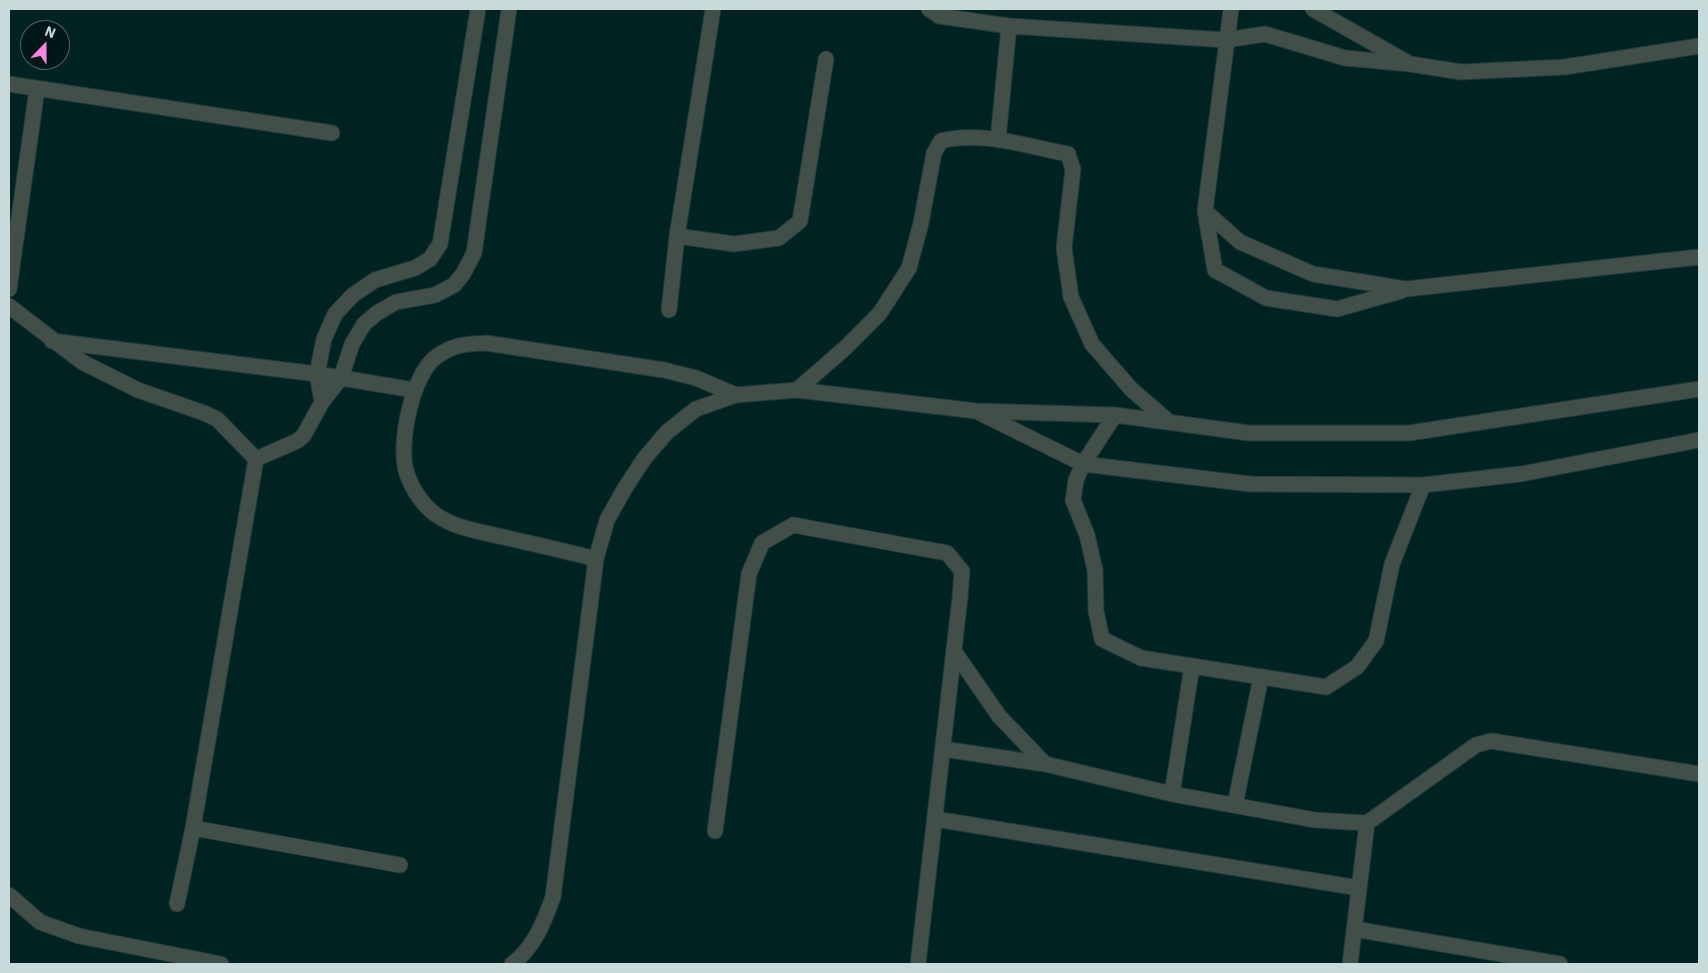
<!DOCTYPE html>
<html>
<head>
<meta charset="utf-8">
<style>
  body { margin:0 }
  #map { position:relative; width:1708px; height:973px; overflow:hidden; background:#002221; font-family:"IBM Plex Sans",sans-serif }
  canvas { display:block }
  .frame { position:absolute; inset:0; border:10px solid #c8dbda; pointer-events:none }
  .north { position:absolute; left:20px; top:20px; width:50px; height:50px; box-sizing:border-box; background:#001717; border:1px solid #506565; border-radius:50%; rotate:22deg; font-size:14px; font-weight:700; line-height:20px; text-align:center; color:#c8dbda }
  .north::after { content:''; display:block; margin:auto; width:18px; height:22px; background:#fe85df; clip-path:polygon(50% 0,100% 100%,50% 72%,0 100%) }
</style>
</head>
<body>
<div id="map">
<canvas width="1708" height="973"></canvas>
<div class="frame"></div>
<div class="north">N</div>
</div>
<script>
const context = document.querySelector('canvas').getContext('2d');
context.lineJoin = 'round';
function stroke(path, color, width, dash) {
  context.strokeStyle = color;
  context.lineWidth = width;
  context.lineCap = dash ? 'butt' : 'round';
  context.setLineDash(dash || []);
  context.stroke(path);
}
const minor = new Path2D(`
  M929 9 939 16 1009 26 1226 40 1265 34 1345 58 1410 64
  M1231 9 1205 211 1240 242 1313 274 1406 289 1699 257
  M1313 9 1410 64 1461 72 1565 67 1699 46
  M9 84 332 133
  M998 140 1009 26
  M1205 211 1215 270 1266 298 1337 309 1401 291
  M677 236 734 244 779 238 800 221 826 59
  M9 289 37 89
  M9 306 82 362 138 390 204 413 217 419 256 459
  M669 310 677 236 713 9
  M52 341 317 374 414 390
  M797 390 844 349 880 313 909 268 921 223 934 153 941 141C979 130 1030 147 1068 154L1073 169 1064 248 1071 297 1092 344 1131 389 1169 422
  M322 402 317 374 324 339 335 314 353 295 375 280 415 268 430 259 440 244 478 9
  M980 413 1083 464 1250 484 1423 485 1521 474 1699 440
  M1115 415 1083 464 1076 480 1073 500 1087 535 1095 570 1096 611 1102 639 1141 658 1326 687 1357 667 1376 641 1392 564 1423 485
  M596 559C565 551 534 544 503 537 482 532 460 529 441 518 425 509 413 491 407 474 397 447 412 374 436 357 454 344 465 344 486 343L664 370 696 378 736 395
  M954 651 999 716 1045 764
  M943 749 1045 764 1172 794 1315 820 1367 823 1476 745 1491 741 1699 774
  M1172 794 1192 666
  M1235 805 1261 677
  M935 819 1359 888
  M193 828 400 865
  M715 831 749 574 762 543 793 525 947 553 962 571 960 597 918 964
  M9 895 40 922 79 936 221 964
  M177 904 193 828 256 459 297 441 304 435 322 402 341 378 352 344 364 324 377 313 396 302 435 295 454 285 463 274 474 253 509 9
  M1354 929 1560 964
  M512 964C534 948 544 922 553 897L596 559 607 520 625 488 644 459 667 432 696 409 736 395 797 390 976 411 1115 415 1249 433H1409L1699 389
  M1350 964 1367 823`);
stroke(minor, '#1c3c3b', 17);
stroke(minor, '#424e48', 15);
</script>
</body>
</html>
